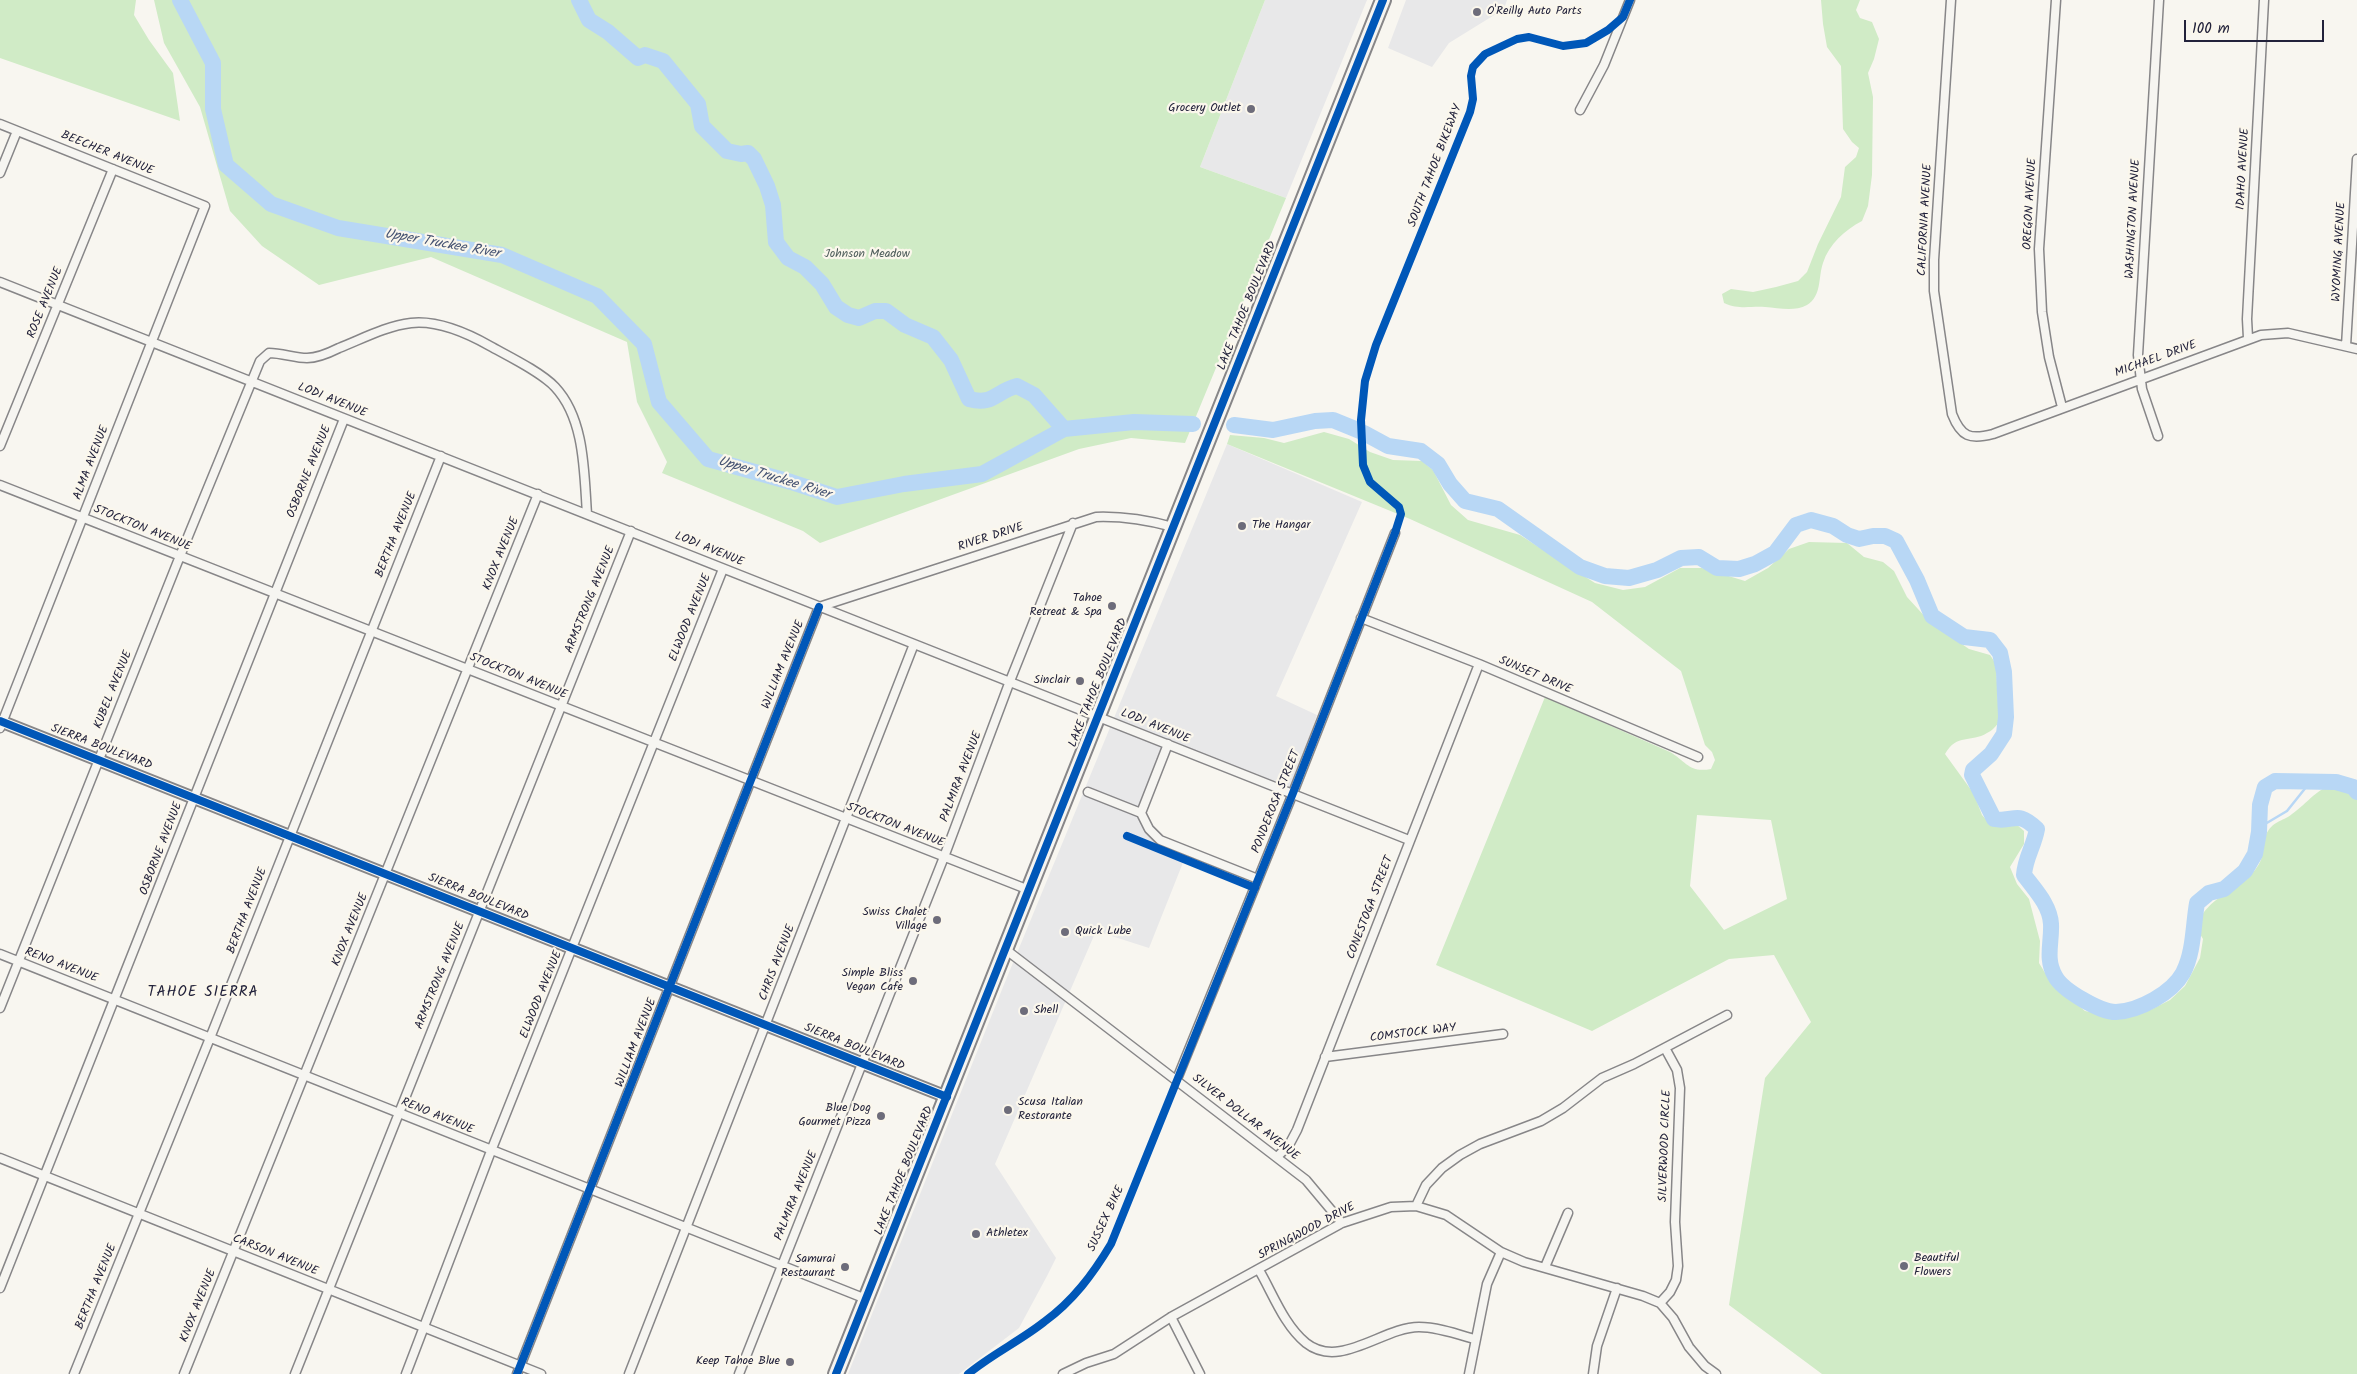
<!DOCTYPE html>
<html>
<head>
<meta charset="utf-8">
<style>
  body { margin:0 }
  #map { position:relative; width:2357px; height:1374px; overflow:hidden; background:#f8f6f0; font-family:Kalam,sans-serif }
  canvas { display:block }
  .scale { position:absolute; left:2184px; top:20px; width:140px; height:22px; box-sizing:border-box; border:2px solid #22223b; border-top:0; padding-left:6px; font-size:15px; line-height:18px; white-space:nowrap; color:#22223b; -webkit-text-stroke:4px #fbf7ec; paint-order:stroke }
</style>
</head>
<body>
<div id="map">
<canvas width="2357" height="1374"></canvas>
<div class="scale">100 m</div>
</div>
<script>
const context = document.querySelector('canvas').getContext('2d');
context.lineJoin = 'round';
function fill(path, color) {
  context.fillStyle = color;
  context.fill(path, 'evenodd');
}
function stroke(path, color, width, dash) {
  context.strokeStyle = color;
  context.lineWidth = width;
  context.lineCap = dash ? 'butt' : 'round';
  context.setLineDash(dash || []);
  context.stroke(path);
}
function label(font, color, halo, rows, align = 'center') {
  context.font = font + ' Kalam,sans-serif';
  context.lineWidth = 4.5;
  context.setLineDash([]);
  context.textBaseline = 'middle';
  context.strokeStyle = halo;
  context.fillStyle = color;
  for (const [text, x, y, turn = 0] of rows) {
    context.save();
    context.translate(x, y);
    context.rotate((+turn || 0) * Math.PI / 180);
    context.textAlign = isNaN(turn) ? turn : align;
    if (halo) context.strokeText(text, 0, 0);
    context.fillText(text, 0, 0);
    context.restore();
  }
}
fill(new Path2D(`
  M1265 0H1367L1286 198 1200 167Z
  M1406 0H1507L1504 9 1449 43 1432 67 1388 48Z
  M1227 444 1362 502 1276 696 1317 715 1291 790 1166 739 1137 816 1158 844 1186 855 1149 948 1096 931 995 1164 1056 1258 1047 1276 1019 1328 959 1374H848L1003 987Z`), '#e8e8e9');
fill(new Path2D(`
  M0 0H136L134 15 149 40 173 73 180 121 0 58Z
  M154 0H1265L1200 167 1286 198 1185 443 1131 438 1079 449 820 543 803 531 662 473 667 462 637 402 627 342 431 257 319 285 262 246 230 211 200 107 164 43Z
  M1821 0H1860L1856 10 1860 18 1872 22 1879 39 1874 59 1868 73 1873 97 1872 175 1868 206 1862 221C1845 230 1829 244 1823 263 1818 277 1822 296 1807 305 1794 312 1779 308 1765 307 1749 306 1740 310 1724 303L1722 294 1731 289 1753 292 1776 287 1798 281 1807 272 1818 244 1841 197 1845 167 1856 157 1859 148 1852 142 1843 129 1841 66 1827 47 1823 24Z
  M1324 432 1349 439 1370 452 1393 460 1422 461 1433 470 1451 505 1468 520 1520 535 1595 583 1623 590 1645 587 1680 568H1702L1745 581 1768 568 1789 549 1809 542 1847 543 1864 557 1883 562 1894 571 1907 597 1929 621 1969 649 1990 655 1996 664 1999 722C1996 726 1992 731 1987 733 1971 743 1957 733 1945 754L1974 794 1982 815 1991 825 2005 827 2015 823 2024 831V844L2010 867 2017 884 2029 899 2040 941 2039 963 2050 981 2085 1011 2116 1017 2152 1009 2170 1000 2185 986 2200 958 2203 939C2184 907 2240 890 2255 870 2267 855 2260 847 2266 835 2272 821 2282 822 2292 814 2314 799 2331 767 2357 800V1374H1822L1729 1305 1765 1078 1811 1022 1774 955 1729 959 1592 1031 1436 965 1545 697 1670 752C1687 762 1689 773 1711 769L1715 760 1712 752 1705 745 1681 671 1592 602 1410 519 1227 444 1230 435 1264 438 1284 443ZM1697 815 1771 820 1787 899 1724 930 1690 886Z`), '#d0ebc6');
stroke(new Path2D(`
  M2260 827 2287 811 2311 781`), '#b8d7f5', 2.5);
stroke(new Path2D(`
  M180 0 213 63V109L226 165 271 204 338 228 502 255 597 296 644 344 659 402 708 459 791 482 837 497 904 484 982 474 1064 429 1134 422 1193 424
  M579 0 589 20 608 32 638 58 645 55 663 61 698 104 702 126 727 151 741 154 748 153 754 159 767 186 773 205 776 242 788 258 805 267 822 284 836 307 848 315 859 318 875 311H886L905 325 933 337 951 360 969 399C993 406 996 391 1017 386L1034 395 1064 429
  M1234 425 1273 430 1315 421 1333 420 1360 431
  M1364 433 1388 446 1421 451 1438 464 1450 484 1465 501 1498 509 1580 567 1605 576 1629 578 1657 570 1681 558 1699 557 1717 568 1739 569 1755 564 1775 553 1796 525 1811 520 1833 526 1847 535 1859 539 1873 536H1885L1896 541 1917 580 1932 616 1964 637 1990 640 2000 653 2004 672 2006 717 2004 734 1991 754 1973 770 1972 775 1994 819C2015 823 2016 809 2037 829 2034 846 2025 858 2024 875 2035 890 2050 905 2051 924 2052 942 2045 959 2055 976 2062 990 2100 1012 2116 1012 2139 1011 2172 993 2183 973 2194 952 2193 926 2197 903L2209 893 2224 889 2245 871 2255 854 2259 832 2260 805 2265 787 2275 781 2336 782 2353 787 2357 792`), '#b8d7f5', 16);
const street = new Path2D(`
  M1951 0 1934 260V291L1952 414C1961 437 1970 440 1993 434L2261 335 2288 333 2357 349
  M2056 0 2039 249 2042 312 2049 357 2062 407
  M1580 110 1604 65 1630 0
  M0 124 205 206 0 728
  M0 173 17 131
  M0 282 1409 840
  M2248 338 2247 319 2264 0
  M2346 346 2357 159
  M2158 436 2142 389 2138 355 2159 0
  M0 446 113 169
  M0 485 1029 890
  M1361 618 1479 664 1698 757
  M1088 792 1141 813 1168 744
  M1141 813 1149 829 1160 840 1258 879
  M1005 949 1306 1180 1342 1223
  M0 954 866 1299
  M0 1008 180 556 260 361 269 353C282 353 295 358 307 358 318 358 329 353 339 348 362 339 386 326 411 323 438 320 467 333 490 346 508 356 541 372 555 387 585 419 584 472 587 514
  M1325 1057 1503 1034
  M1177 1079 1293 793 1395 533
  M1277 1157 1289 1145 1297 1130 1479 664
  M0 1158 541 1374
  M1416 1206 1426 1185 1442 1168 1460 1155 1480 1144 1541 1121 1563 1108 1602 1078 1634 1064 1727 1015
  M1545 1267 1568 1213
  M1259 1270C1273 1294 1284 1325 1306 1343 1340 1370 1383 1327 1419 1327 1437 1327 1457 1334 1474 1339
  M0 1288 344 419
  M1660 1303 1670 1292 1676 1280 1678 1266 1675 1222 1680 1088 1677 1070 1665 1048
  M1171 1317 1200 1374
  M74 1374 210 1038 441 456
  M184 1374 538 494
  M295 1374 631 531
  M406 1374 491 1151 723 569
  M517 1374C620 1119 717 862 819 607L1096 517C1124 516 1147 520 1173 527
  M629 1374 914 644
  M739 1374 944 857 1010 681 1073 523
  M1063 1374 1086 1363 1114 1354 1171 1317 1342 1223 1391 1207 1416 1206 1446 1215 1501 1252 1524 1262 1643 1296 1660 1303 1673 1318 1689 1347 1705 1366 1716 1374
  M1469 1374 1487 1284 1501 1252
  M1593 1374 1597 1346 1617 1288`);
const secondary = new Path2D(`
  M0 721 947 1097`);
const highway = new Path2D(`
  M836 1374 1383 0`);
stroke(street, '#878688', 11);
stroke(secondary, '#878688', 14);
stroke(highway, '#878688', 18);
stroke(street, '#f6f5f1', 8);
stroke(secondary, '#f6f5f1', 10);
stroke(highway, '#f6f5f1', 14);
stroke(new Path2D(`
  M0 721 947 1097
  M1127 836 1255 888
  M517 1374C620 1119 717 862 819 607
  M836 1374 1383 0
  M968 1374C992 1354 1020 1341 1044 1322 1073 1301 1093 1274 1111 1244L1293 793 1395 533 1401 514 1399 507 1370 482 1363 465 1361 420 1365 381 1376 345 1470 112 1473 99 1471 76 1473 67 1485 54 1517 39 1529 37 1563 46 1586 43 1608 30 1623 17 1630 0`), '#0057b8', 8);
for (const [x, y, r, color] of [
  [1477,12,5,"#6d6c7a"],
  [1251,109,5,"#6d6c7a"],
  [1242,526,5,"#6d6c7a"],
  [1112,606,5,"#6d6c7a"],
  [1080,681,5,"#6d6c7a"],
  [937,920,5,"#6d6c7a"],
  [1065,932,5,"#6d6c7a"],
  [913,981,5,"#6d6c7a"],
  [1024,1011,5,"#6d6c7a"],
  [1008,1110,5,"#6d6c7a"],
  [881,1116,5,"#6d6c7a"],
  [976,1234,5,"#6d6c7a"],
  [1904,1266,5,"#6d6c7a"],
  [845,1267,5,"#6d6c7a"],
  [790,1362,5,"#6d6c7a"]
]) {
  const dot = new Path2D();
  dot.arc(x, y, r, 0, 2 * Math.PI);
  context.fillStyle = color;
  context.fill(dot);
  stroke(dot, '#fbf7ec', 2);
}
label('12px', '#22223b', '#fbf7ec', [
  ["O'Reilly Auto Parts",1487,12,"left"],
  ["Grocery Outlet",1241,109],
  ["The Hangar",1252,526,"left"],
  ["Tahoe",1102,599],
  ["Retreat & Spa",1102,613],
  ["Sinclair",1070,681],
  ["Swiss Chalet",927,913],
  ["Village",927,927],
  ["Quick Lube",1075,932,"left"],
  ["Simple Bliss",903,974],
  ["Vegan Cafe",903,988],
  ["Shell",1034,1011,"left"],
  ["Scusa Italian",1018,1103,"left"],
  ["Restorante",1018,1117,"left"],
  ["Blue Dog",871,1109],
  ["Gourmet Pizza",871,1123],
  ["Athletex",986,1234,"left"],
  ["Beautiful",1914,1259,"left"],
  ["Flowers",1914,1273,"left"],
  ["Samurai",835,1260],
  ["Restaurant",835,1274],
  ["Keep Tahoe Blue",780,1362]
], 'right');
label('12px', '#22223b', '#fbf7ec', [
  ["BEECHER AVENUE",107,154,22],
  ["SOUTH TAHOE BIKEWAY",1436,166,-69],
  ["IDAHO AVENUE",2244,169,-87],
  ["OREGON AVENUE",2031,204,-87],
  ["WASHINGTON AVENUE",2134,219,-87],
  ["CALIFORNIA AVENUE",1926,220,-87],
  ["WYOMING AVENUE",2340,252,-87],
  ["ROSE AVENUE",46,303,-68],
  ["LAKE TAHOE BOULEVARD",1248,306,-68],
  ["MICHAEL DRIVE",2156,360,-20],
  ["LODI AVENUE",332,401,22],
  ["ALMA AVENUE",92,463,-69],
  ["OSBORNE AVENUE",310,472,-68],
  ["STOCKTON AVENUE",142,529,22],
  ["BERTHA AVENUE",397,535,-68],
  ["RIVER DRIVE",991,538,-18],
  ["LODI AVENUE",709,550,22],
  ["KNOX AVENUE",502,554,-68],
  ["ARMSTRONG AVENUE",591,600,-68],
  ["ELWOOD AVENUE",691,618,-68],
  ["WILLIAM AVENUE",784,665,-68],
  ["SUNSET DRIVE",1535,676,23],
  ["STOCKTON AVENUE",518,677,22],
  ["LAKE TAHOE BOULEVARD",1099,683,-68],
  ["KUBEL AVENUE",114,690,-68],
  ["LODI AVENUE",1155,727,22],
  ["SIERRA BOULEVARD",101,748,21],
  ["PALMIRA AVENUE",962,777,-69],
  ["PONDEROSA STREET",1277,802,-68],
  ["STOCKTON AVENUE",895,826,21],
  ["OSBORNE AVENUE",162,849,-69],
  ["SIERRA BOULEVARD",478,898,22],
  ["CONESTOGA STREET",1371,908,-69],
  ["BERTHA AVENUE",248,911,-69],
  ["KNOX AVENUE",351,930,-68],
  ["CHRIS AVENUE",778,963,-69],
  ["RENO AVENUE",61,966,21],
  ["ARMSTRONG AVENUE",441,976,-68],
  ["ELWOOD AVENUE",542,995,-68],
  ["COMSTOCK WAY",1413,1034,-7],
  ["WILLIAM AVENUE",637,1043,-69],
  ["SIERRA BOULEVARD",854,1048,22],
  ["RENO AVENUE",437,1117,22],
  ["SILVER DOLLAR AVENUE",1245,1118,38],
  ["SILVERWOOD CIRCLE",1666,1146,-88],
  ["LAKE TAHOE BOULEVARD",905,1171,-68],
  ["PALMIRA AVENUE",797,1196,-68],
  ["SUSSEX BIKE",1107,1219,-65],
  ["SPRINGWOOD DRIVE",1307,1232,-28],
  ["CARSON AVENUE",275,1256,22],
  ["BERTHA AVENUE",97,1287,-68],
  ["KNOX AVENUE",199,1306,-68]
]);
label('12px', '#4d5c5a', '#fbf7ec', [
  ["Johnson Meadow",867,255]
]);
label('italic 14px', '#475473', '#fbf7ec', [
  ["Upper Truckee River",442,245,10],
  ["Upper Truckee River",774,479,17]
]);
context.letterSpacing = '1px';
label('15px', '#22223b', '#fbf7ec', [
  ["TAHOE SIERRA",203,993]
]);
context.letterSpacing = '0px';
</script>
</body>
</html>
